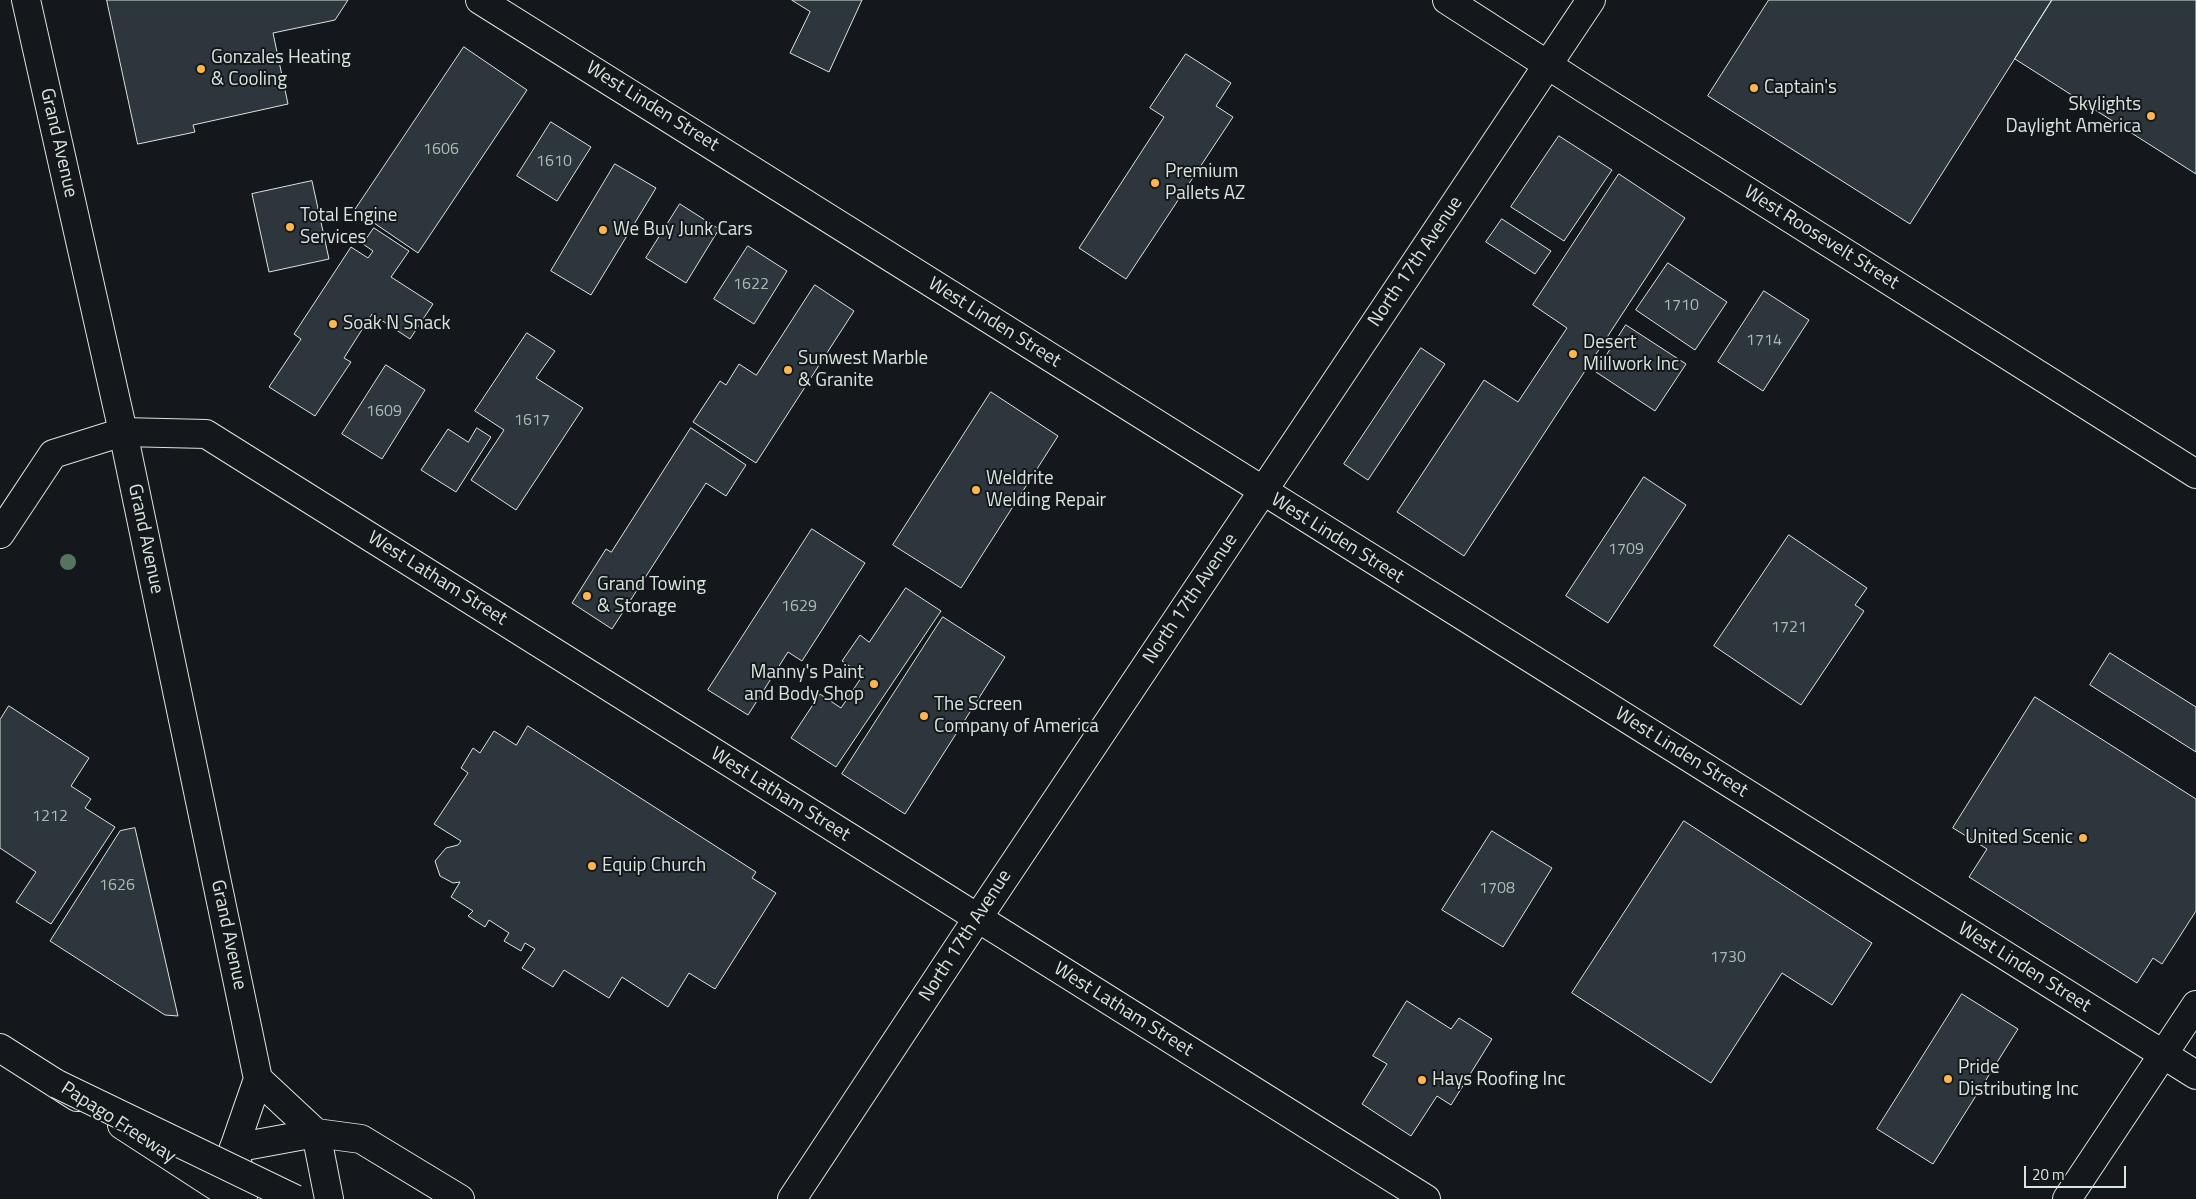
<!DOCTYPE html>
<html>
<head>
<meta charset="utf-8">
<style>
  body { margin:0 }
  #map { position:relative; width:2196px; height:1199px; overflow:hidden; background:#14181c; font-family:"Titillium Web",sans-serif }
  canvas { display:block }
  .scale { position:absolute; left:2024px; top:1166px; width:102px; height:22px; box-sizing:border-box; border:2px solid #d8e6dc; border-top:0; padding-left:6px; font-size:15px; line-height:18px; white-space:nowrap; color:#d8e6dc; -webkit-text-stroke:4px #14181c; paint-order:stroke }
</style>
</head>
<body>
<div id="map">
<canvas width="2196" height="1199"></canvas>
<div class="scale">20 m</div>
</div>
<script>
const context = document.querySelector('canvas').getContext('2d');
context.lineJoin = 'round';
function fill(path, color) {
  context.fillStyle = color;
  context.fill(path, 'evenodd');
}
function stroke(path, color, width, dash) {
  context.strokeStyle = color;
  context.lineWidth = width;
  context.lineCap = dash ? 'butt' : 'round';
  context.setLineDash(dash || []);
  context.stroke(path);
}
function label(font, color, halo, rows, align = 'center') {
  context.font = font + ' "Titillium Web",sans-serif';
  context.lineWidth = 4;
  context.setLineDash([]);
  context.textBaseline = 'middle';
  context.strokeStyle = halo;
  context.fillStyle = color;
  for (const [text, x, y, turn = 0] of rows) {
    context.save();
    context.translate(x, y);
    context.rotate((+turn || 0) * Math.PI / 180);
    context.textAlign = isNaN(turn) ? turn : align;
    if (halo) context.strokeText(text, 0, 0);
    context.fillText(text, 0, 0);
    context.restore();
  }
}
const building = new Path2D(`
  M107 0H348L335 20 273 33 288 104 193 125 195 132 138 144Z
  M792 0H862L829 72 790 53 810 12Z
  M1769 0H2052L1910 224 1708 96Z
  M2052 0H2196V174L2015 59Z
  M464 47 527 90 418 253 355 210Z
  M1186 54 1231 83 1216 106 1233 117 1126 279 1079 248 1164 117 1150 108Z
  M551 122 591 147 557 201 517 176Z
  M1559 136 1612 170 1564 241 1511 207Z
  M615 164 656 188 591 295 551 271Z
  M1619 174 1685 218 1464 556 1397 512 1484 380 1518 402 1567 328 1533 305Z
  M312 181 329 259 269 272 252 194Z
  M680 204 719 229 686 283 646 258Z
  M1502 219 1551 251 1535 274 1486 242Z
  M374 228 409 251 391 277 433 304 410 339 372 314 344 358 351 362 315 416 269 387 301 339 294 334 351 247 368 258 373 251 363 244Z
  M748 246 787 271 754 324 714 299Z
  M1668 263 1727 302 1695 350 1636 310Z
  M815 285 854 311 756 463 693 422 720 381 726 385 739 364 756 375Z
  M1764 291 1809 320 1763 391 1718 362Z
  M1626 325 1686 364 1655 411 1596 372Z
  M527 333 555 351 536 378 583 408 516 510 471 480 504 430 475 411Z
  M1421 348 1445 364 1368 480 1344 464Z
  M386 365 425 390 382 459 342 434Z
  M991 392 1058 436 961 588 893 545Z
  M477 428 491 437 456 492 421 470 448 429 468 442Z
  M691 428 746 465 726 496 706 483 612 629 572 603 606 549 611 552Z
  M1644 477 1686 505 1608 623 1566 596Z
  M812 529 865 563 802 661 788 652 748 715 708 690Z
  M1789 535 1867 588 1855 605 1864 611 1801 705 1714 646Z
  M906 588 941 611 836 767 791 738 820 694 841 708 863 675 842 661 860 635 869 642Z
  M943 617 1005 657 905 814 842 774Z
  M2110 653 2196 707V752L2090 685Z
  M2035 697 2196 799V911L2162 964 2153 958 2137 983 1969 877 1987 849 1953 828Z
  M9 706 89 758 71 786 91 799 85 808 115 827 51 924 16 902 36 872 0 848V720Z
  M528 726 756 872 752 878 776 893 715 989 689 973 668 1007 622 977 609 998 564 970 553 987 522 968 535 949 525 943 521 951 504 941 509 933 489 920 485 927 468 916 473 911 451 897 460 882 453 883 440 876 435 861 446 848 458 845 461 841 434 824 468 773 461 768 473 748 480 753 494 731 516 745Z
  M1684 821 1872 943 1832 1005 1782 973 1711 1083 1572 993Z
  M135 828 178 1016 165 1015 50 941 120 831Z
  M1492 831 1552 868 1503 947 1442 910Z
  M1962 994 2018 1029 1933 1164 1877 1129Z
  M1407 1001 1451 1029 1459 1018 1492 1039 1451 1105 1437 1096 1411 1136 1362 1104 1387 1064 1373 1056Z`);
fill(building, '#2c363c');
stroke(building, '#d8e6dc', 1);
const minor = new Path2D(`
  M480 0 2196 1075
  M0 534 53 454 123 432 206 434 1426 1199
  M234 1148 316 1133 361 1139 460 1199
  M792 1199 977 919 1591 0
  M2067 1199 2196 1005`);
const tertiary = new Path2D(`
  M1447 0 1585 89 2196 474`);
const secondary = new Path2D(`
  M26 0 123 432 258 1079 234 1148 244 1193
  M258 1079 316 1133 329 1199`);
const motorway = new Path2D(`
  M0 1048 77 1097
  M122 1125 236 1199`);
stroke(minor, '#d8e6dc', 30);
stroke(tertiary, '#d8e6dc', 30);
stroke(secondary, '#d8e6dc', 30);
stroke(motorway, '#d8e6dc', 30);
stroke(minor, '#14181c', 28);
stroke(tertiary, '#14181c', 28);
stroke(secondary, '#14181c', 28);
stroke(motorway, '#14181c', 28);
const motorwayBridge = new Path2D(`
  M57 1084 295 1199`);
stroke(motorwayBridge, '#d8e6dc', 30, []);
stroke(motorwayBridge, '#14181c', 28);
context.fillStyle = '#55745f';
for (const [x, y] of [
  [68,562]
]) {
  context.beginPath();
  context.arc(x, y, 8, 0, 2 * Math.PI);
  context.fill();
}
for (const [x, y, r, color] of [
  [201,69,5,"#ffb74d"],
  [1754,88,5,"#ffb74d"],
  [2151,116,5,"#ffb74d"],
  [1155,183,5,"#ffb74d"],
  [290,227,5,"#ffb74d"],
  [603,230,5,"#ffb74d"],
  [333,324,5,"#ffb74d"],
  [1573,354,5,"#ffb74d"],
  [788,370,5,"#ffb74d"],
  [976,490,5,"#ffb74d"],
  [587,596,5,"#ffb74d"],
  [874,684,5,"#ffb74d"],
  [924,716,5,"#ffb74d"],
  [2083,838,5,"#ffb74d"],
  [592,866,5,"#ffb74d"],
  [1948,1079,5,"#ffb74d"],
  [1422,1080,5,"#ffb74d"]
]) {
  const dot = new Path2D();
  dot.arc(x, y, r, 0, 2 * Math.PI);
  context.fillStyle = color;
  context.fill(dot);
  stroke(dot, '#14181c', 2);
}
label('16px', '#adbab4', null, [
  ["1606",441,150],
  ["1610",554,162],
  ["1622",751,285],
  ["1710",1681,306],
  ["1714",1764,341],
  ["1609",384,412],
  ["1617",532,421],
  ["1709",1626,550],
  ["1629",799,607],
  ["1721",1789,628],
  ["1212",50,817],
  ["1626",117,886],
  ["1708",1497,889],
  ["1730",1728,958]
]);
label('19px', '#d8e6dc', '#14181c', [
  ["Gonzales Heating",211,58],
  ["& Cooling",211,80],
  ["Captain's",1764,88],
  ["Skylights",2141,105,"right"],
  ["Daylight America",2141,127,"right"],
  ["Premium",1165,172],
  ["Pallets AZ",1165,194],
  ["Total Engine",300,216],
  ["Services",300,238],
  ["We Buy Junk Cars",613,230],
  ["Soak N Snack",343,324],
  ["Desert",1583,343],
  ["Millwork Inc",1583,365],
  ["Sunwest Marble",798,359],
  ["& Granite",798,381],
  ["Weldrite",986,479],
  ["Welding Repair",986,501],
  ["Grand Towing",597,585],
  ["& Storage",597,607],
  ["Manny's Paint",864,673,"right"],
  ["and Body Shop",864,695,"right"],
  ["The Screen",934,705],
  ["Company of America",934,727],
  ["United Scenic",2073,838,"right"],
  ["Equip Church",602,866],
  ["Pride",1958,1068],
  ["Distributing Inc",1958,1090],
  ["Hays Roofing Inc",1432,1080]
], 'left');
label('19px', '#d8e6dc', '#14181c', [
  ["West Linden Street",652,107,32],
  ["Grand Avenue",58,143,77],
  ["West Roosevelt Street",1821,238,32],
  ["North 17th Avenue",1416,262,-56],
  ["West Linden Street",994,323,32],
  ["Grand Avenue",145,539,78],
  ["West Linden Street",1337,539,32],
  ["West Latham Street",437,579,32],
  ["North 17th Avenue",1191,599,-56],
  ["West Linden Street",1681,753,32],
  ["West Latham Street",780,795,32],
  ["Grand Avenue",228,935,78],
  ["North 17th Avenue",966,936,-57],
  ["West Linden Street",2024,968,32],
  ["West Latham Street",1123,1010,32],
  ["Papago Freeway",118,1123,33]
]);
</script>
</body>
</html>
